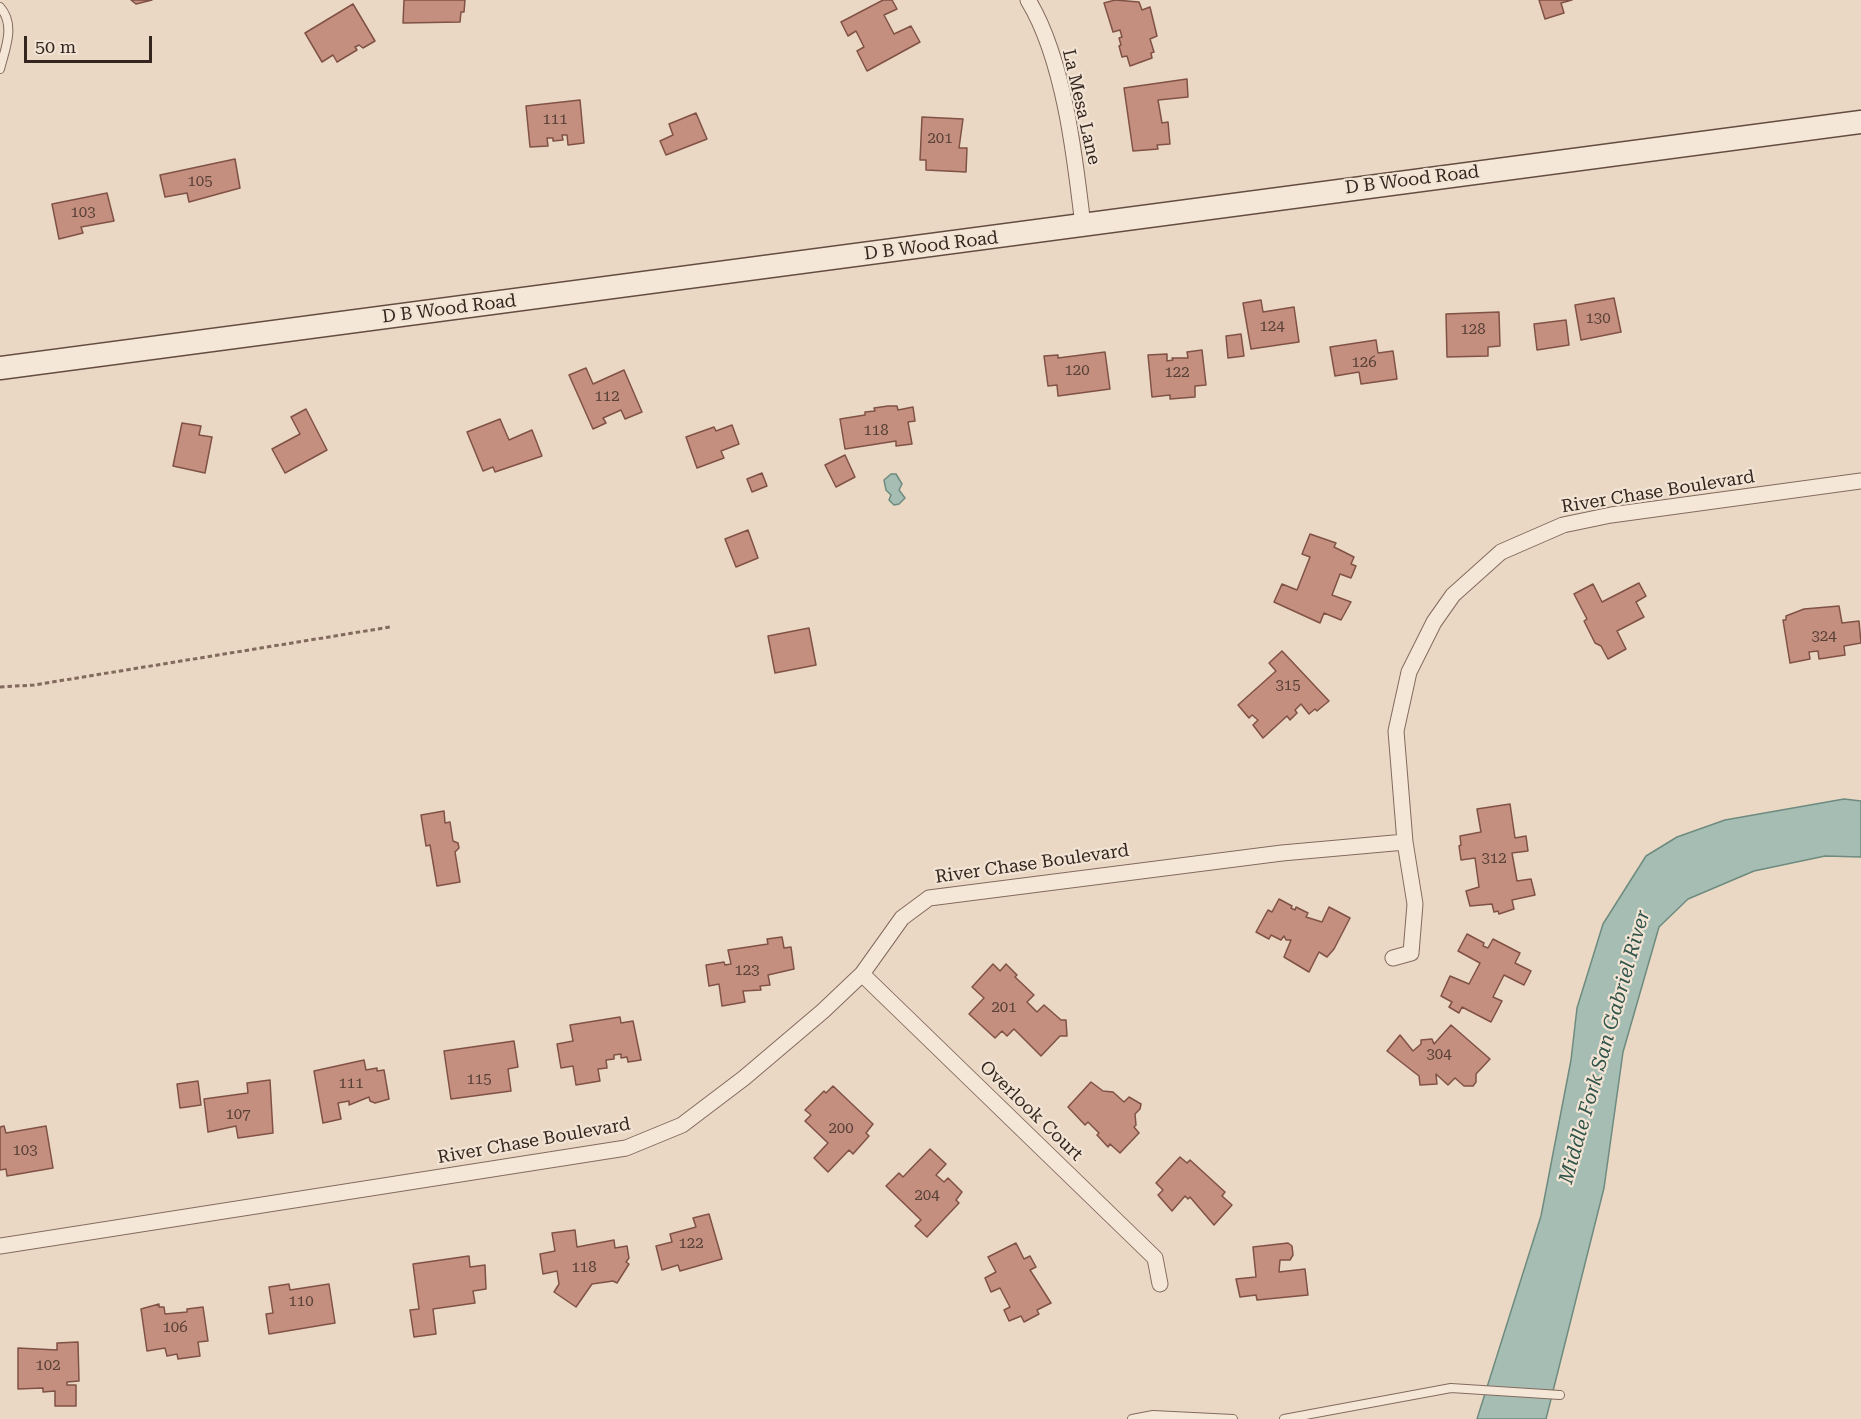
<!DOCTYPE html>
<html>
<head>
<meta charset="utf-8">
<style>
  body { margin:0 }
  #map { position:relative; width:1861px; height:1419px; overflow:hidden; background:#ead8c5; font-family:"Roboto Serif",serif }
  canvas { display:block }
  .scale { position:absolute; left:24px; top:36px; width:128px; height:27px; box-sizing:border-box; border:3px solid #34261f; border-top:0; padding-left:8px; font-size:18px; line-height:21px; white-space:nowrap; color:#34261f; -webkit-text-stroke:4px #f2e4d4; paint-order:stroke }
</style>
</head>
<body>
<div id="map">
<canvas width="1861" height="1419"></canvas>
<div class="scale">50 m</div>
</div>
<script>
const context = document.querySelector('canvas').getContext('2d');
context.lineJoin = 'round';
function fill(path, color) {
  context.fillStyle = color;
  context.fill(path, 'evenodd');
}
function stroke(path, color, width, dash) {
  context.strokeStyle = color;
  context.lineWidth = width;
  context.lineCap = dash ? 'butt' : 'round';
  context.setLineDash(dash || []);
  context.stroke(path);
}
function label(font, color, halo, rows, align = 'center') {
  context.font = font + ' "Roboto Serif",serif';
  context.lineWidth = 4.5;
  context.setLineDash([]);
  context.textBaseline = 'middle';
  context.strokeStyle = halo;
  context.fillStyle = color;
  for (const [text, x, y, turn = 0] of rows) {
    context.save();
    context.translate(x, y);
    context.rotate((+turn || 0) * Math.PI / 180);
    context.textAlign = isNaN(turn) ? turn : align;
    if (halo) context.strokeText(text, 0, 0);
    context.fillText(text, 0, 0);
    context.restore();
  }
}
const water = new Path2D(`
  M891 474H896L902 484 899 490 905 498 899 504 894 505 889 500 891 495 886 490 884 480Z
  M1844 799 1861 801V857L1825 856 1754 871 1688 899 1659 927 1623 1052 1604 1188 1546 1419H1477L1541 1216 1571 1060 1577 1008 1603 924 1646 856 1677 837 1725 820Z`);
fill(water, '#a6bdb3');
stroke(water, '#6e8b7f', 1.5);
const building = new Path2D(`
  M131 0H152L136 4Z
  M404 0H465L464 12H461L460 22 403 23Z
  M883 0H892L897 9 884 15 894 34 911 26 920 42 867 71 857 51 864 47 856 31 848 36 841 22Z
  M1115 0 1139 2 1142 10 1150 7 1157 36 1150 39 1154 52 1151 53 1152 58 1130 66 1127 56 1122 57 1119 46 1121 45 1119 38 1122 37 1120 30 1113 32 1104 3Z
  M1539 0H1572L1561 3 1564 13 1545 19Z
  M353 4 375 41 363 48 359 45 355 47 357 50 337 62 333 55 322 62 305 33Z
  M1187 79 1188 97 1158 100 1162 123 1168 122 1170 144 1157 145 1158 149 1133 151 1124 88Z
  M580 100 584 143 568 145 567 135H562L563 140 553 141V138H547L548 146 530 147 526 106Z
  M696 113 707 139 666 155 660 141 673 135 669 124Z
  M922 117 963 119 959 148H967L966 172 926 170V160H920Z
  M235 159 240 188 189 202 187 193 165 197 160 175Z
  M107 193 114 221 81 227 83 233 59 239 52 204Z
  M1614 298 1621 332 1581 340 1575 305Z
  M1261 300 1263 312 1294 307 1299 342 1251 349 1243 303Z
  M1499 312 1500 346 1488 347V356L1447 357 1446 314Z
  M1566 320 1569 345 1537 350 1534 324Z
  M1241 334 1244 356 1228 358 1226 336Z
  M1376 340 1378 353 1393 351 1397 379 1361 384 1359 372 1335 376 1330 347Z
  M1202 350 1206 385 1195 386V397L1170 399V395L1152 397 1148 355 1167 354V361L1173 360 1172 358H1188L1187 352Z
  M1105 352 1110 389 1058 396 1057 385 1048 386 1044 356 1058 355V358Z
  M586 368 593 384 624 370 642 412 625 419 621 410 603 418 606 423 593 429 569 375Z
  M888 406H897L898 410 913 407 915 421 908 422 912 444 896 446V441L845 449 840 419 865 415V412L875 411 874 408Z
  M306 409 327 450 285 473 272 449 300 434 291 417Z
  M500 419 509 440 532 430 542 456 495 472 493 467 483 471 467 432Z
  M182 423 201 426 199 435 212 437 205 473 173 466Z
  M732 425 739 444 721 451 724 458 697 468 686 437 714 427 716 431Z
  M845 455 855 477 836 487 825 465Z
  M762 473 767 486 752 492 747 479Z
  M748 530 758 558 736 567 725 539Z
  M1310 534 1336 543 1334 547 1354 557 1351 564 1356 566 1351 578 1340 574 1332 595 1351 602 1341 620 1324 613 1320 623 1274 602 1282 584 1297 590 1310 557 1302 554Z
  M1639 583 1646 596 1636 602 1644 617 1617 631 1626 649 1608 659 1601 646 1595 643 1584 621 1587 619 1574 594 1593 584 1602 602Z
  M1839 606 1842 623 1859 621 1861 643 1844 646 1845 655 1819 659 1818 651 1809 652 1810 659 1790 663 1783 620H1786V616L1804 609Z
  M809 628 816 665 775 673 768 636Z
  M1282 651 1329 701 1317 711 1315 709 1309 714 1301 704 1295 710 1297 713 1290 720 1287 716 1263 738 1253 725 1258 720 1252 715 1249 718 1238 705 1276 671 1269 663Z
  M1510 804 1515 838 1526 836 1528 851 1512 853 1517 881 1531 879 1535 895 1512 900 1514 909 1499 914 1498 911 1494 912 1492 904 1470 906 1466 891 1479 887 1475 858 1461 860 1459 846 1461 845 1460 836 1481 832 1477 809Z
  M444 811 445 823 450 822 453 841 458 843 459 848 455 852 460 882 437 886 430 845 426 846 421 815Z
  M1279 899 1292 906 1291 908 1295 910 1296 907 1308 913 1306 917 1322 922 1329 907 1350 918 1334 949 1327 957 1319 952 1309 972 1284 957 1291 940H1286L1284 936 1281 940 1271 935 1269 939 1256 932 1268 910 1272 912Z
  M1467 934 1484 943 1483 946 1488 948 1493 939 1520 953 1515 963 1531 971 1524 985 1504 975 1493 997 1502 1001 1491 1022 1462 1007 1459 1013 1449 1007 1452 1002 1441 996 1450 976 1469 984 1480 963 1458 951Z
  M782 937 784 948 791 947 794 969 768 975 770 985 760 986 761 990 743 991 745 1002 722 1006 719 984 709 986 706 965 724 962 725 965 731 964 728 950 768 944 767 939Z
  M993 964 1000 971 1006 964 1017 975 1015 977 1034 995 1027 1002 1037 1012 1044 1005 1061 1020H1066L1067 1036H1060L1041 1056 1014 1029 1007 1036 1002 1031 995 1038 969 1014 984 998 972 987Z
  M620 1017 621 1023 633 1021 641 1060 628 1062 627 1057 621 1058V1054L614 1055V1059L606 1060 607 1068 598 1069 600 1081 576 1085 573 1066 561 1068 557 1044 573 1041 570 1025Z
  M1451 1025 1490 1059 1476 1074V1082L1473 1086H1464L1455 1078 1448 1085 1436 1074 1437 1084 1420 1085 1419 1076 1387 1051 1400 1035 1413 1051 1421 1044V1040L1432 1039 1434 1044Z
  M514 1041 518 1067 508 1069 511 1091 451 1099 444 1051Z
  M364 1060 366 1070 377 1068V1071L384 1070 389 1099 375 1103 370 1101 369 1097 349 1105V1101L338 1103 341 1119 323 1123 314 1071Z
  M270 1080 273 1133 238 1138 236 1126 208 1132 204 1099 248 1093 247 1083Z
  M198 1081 201 1105 180 1108 177 1084Z
  M1091 1082 1103 1091 1113 1092 1124 1102 1129 1097 1141 1104 1140 1109 1135 1114 1136 1125 1134 1127 1139 1133 1120 1153 1110 1144 1108 1147 1097 1135 1099 1133 1088 1122 1085 1125 1068 1107Z
  M833 1086 873 1124 866 1133 869 1136 853 1154 849 1150 828 1172 814 1158 828 1143 805 1121 811 1115 805 1110 824 1091 826 1093Z
  M4 1126 6 1133 46 1126 53 1168 7 1176 6 1169 0 1170V1127Z
  M930 1149 946 1164 936 1175 944 1182 948 1178 962 1192 956 1200 959 1203 927 1237 915 1226 921 1220 886 1186 899 1173 903 1177Z
  M1180 1157 1187 1163 1190 1160 1225 1192 1222 1196 1232 1205 1214 1225 1190 1197 1188 1199 1185 1196 1172 1211 1158 1195 1163 1190 1156 1183Z
  M709 1214 722 1259 680 1271 678 1265 662 1270 656 1246 672 1242 670 1234 696 1227 693 1218Z
  M575 1230 577 1247 614 1240 615 1248 627 1246 629 1258 626 1262 629 1264 617 1283 613 1281 592 1284 576 1307 554 1292 559 1284 557 1271 543 1274 540 1254 555 1251 552 1233Z
  M1016 1243 1024 1259 1030 1256 1036 1267 1030 1270 1051 1303 1037 1310 1039 1314 1024 1322 1021 1316 1009 1321 1004 1310 1010 1307 1000 1288 991 1292 985 1278 996 1272 988 1257Z
  M1288 1243 1292 1246 1293 1255 1290 1260H1280L1279 1272 1305 1269 1308 1295 1257 1300 1256 1295 1240 1297 1236 1279 1256 1277 1253 1247Z
  M469 1256 470 1267 485 1265 486 1289 473 1291 475 1303 433 1309 436 1334 414 1337 410 1310 419 1309 413 1264Z
  M289 1284 290 1290 329 1284 335 1323 269 1334 266 1314 273 1313 269 1287Z
  M159 1304V1307H164L165 1314 187 1312V1309L203 1307 208 1341 198 1342 200 1356 178 1359 177 1354 167 1356 165 1348 147 1351 141 1309Z
  M78 1342 79 1381 67 1382V1385H76V1406H55V1391L43 1392V1388L18 1389V1348L57 1350V1343Z`);
fill(building, '#c48f7f');
stroke(building, '#805245', 1.5);
const lane = new Path2D(`
  M0 7C16 25 5 49 0 69
  M1132 1419 1153 1415 1233 1419
  M1284 1419 1451 1388 1560 1395`);
const street = new Path2D(`
  M1028 0C1064 59 1075 157 1083 226
  M1393 958 1411 953 1415 904 1405 842 1396 731 1409 672 1434 622 1453 595 1501 552 1563 525 1611 515 1861 481
  M862 974 1155 1258 1160 1284
  M0 1246 626 1148 682 1125 744 1078 823 1011 862 974 902 918 929 898 1282 853 1405 842`);
const secondary = new Path2D(`
  M0 368 1861 122`);
stroke(lane, '#836a5d', 10);
stroke(street, '#836a5d', 17);
stroke(secondary, '#654c40', 25);
stroke(new Path2D(`
  M0 687 34 685 390 627`), '#836a5d', 3, [4.5, 3]);
stroke(lane, '#f5e7d8', 8);
stroke(street, '#f5e7d8', 15);
stroke(secondary, '#f5e7d8', 22);
label('15px', '#584037', null, [
  ["111",555,120],
  ["201",940,139],
  ["105",200,182],
  ["103",83,213],
  ["130",1598,319],
  ["124",1272,327],
  ["128",1473,330],
  ["126",1364,363],
  ["120",1077,371],
  ["122",1177,373],
  ["112",607,397],
  ["118",876,431],
  ["324",1824,637],
  ["315",1288,686],
  ["312",1494,859],
  ["123",747,971],
  ["201",1004,1008],
  ["304",1439,1055],
  ["115",479,1080],
  ["111",351,1084],
  ["107",238,1115],
  ["200",841,1129],
  ["103",25,1151],
  ["204",927,1196],
  ["122",691,1244],
  ["118",584,1268],
  ["110",301,1302],
  ["106",175,1328],
  ["102",48,1366]
]);
label('18px', '#34261f', '#f2e4d4', [
  ["La Mesa Lane",1081,107,77],
  ["D B Wood Road",1412,180,-7],
  ["D B Wood Road",931,246,-7],
  ["D B Wood Road",449,309,-7],
  ["River Chase Boulevard",1658,492,-9],
  ["River Chase Boulevard",1032,864,-8],
  ["Overlook Court",1031,1111,44],
  ["River Chase Boulevard",534,1141,-10]
]);
label('italic 20px', '#30534a', '#f2e4d4', [
  ["Middle Fork San Gabriel River",1605,1047,-74]
]);
</script>
</body>
</html>
